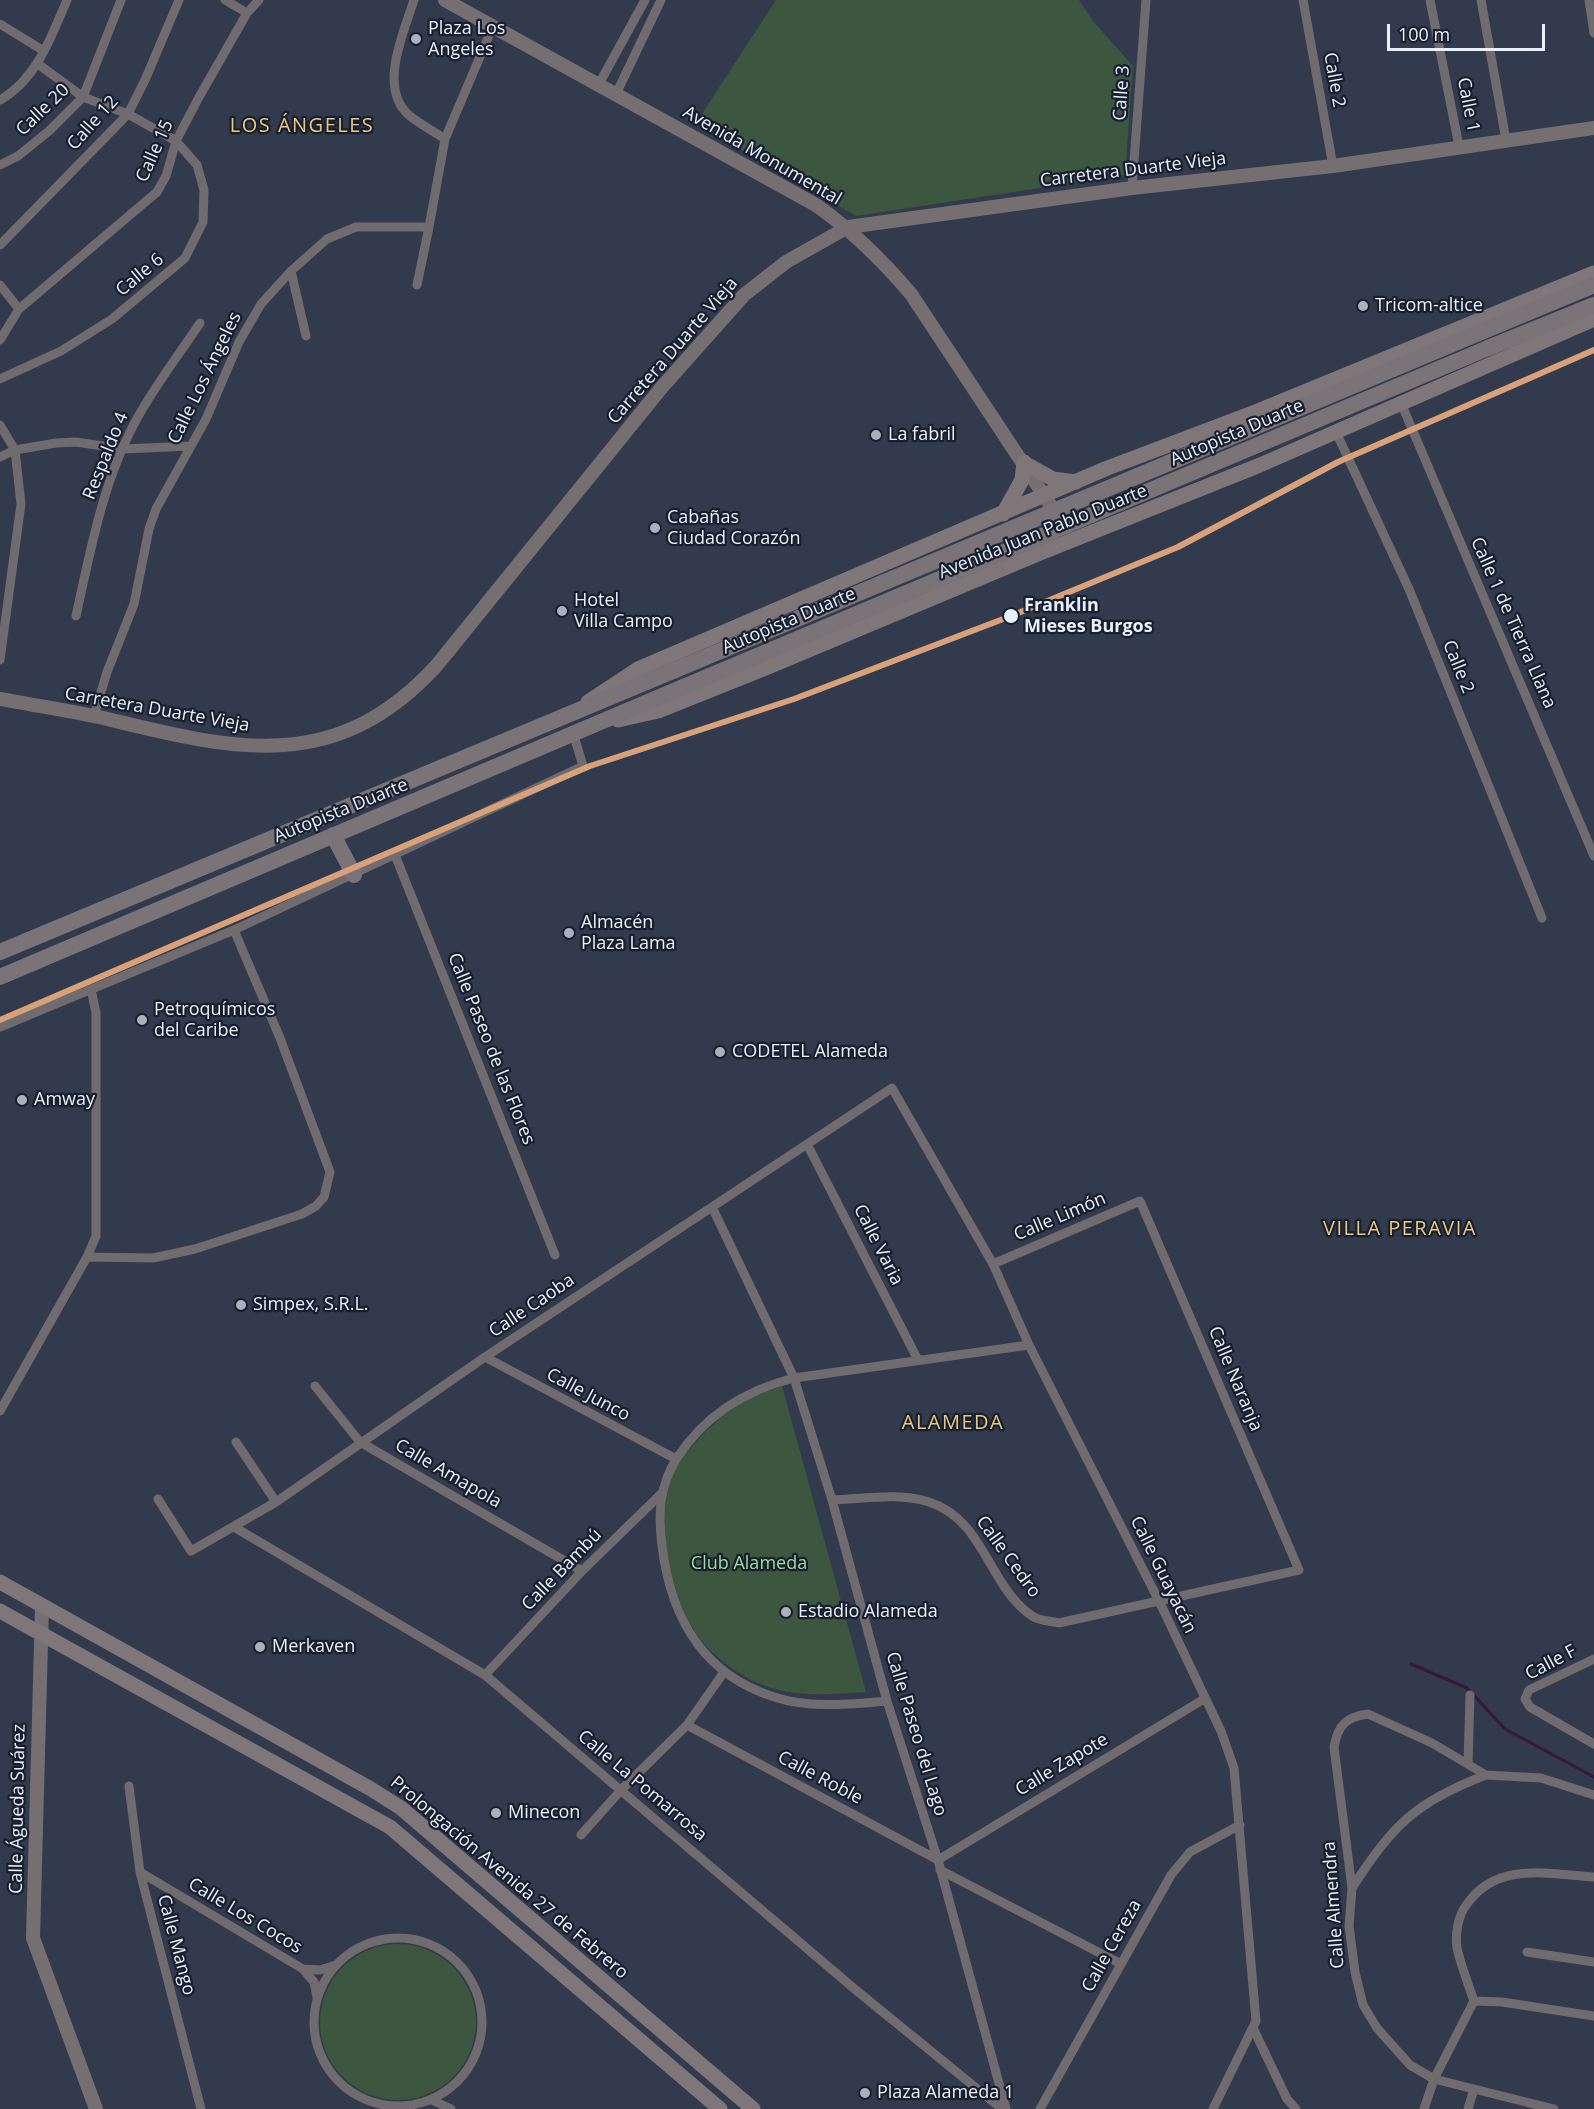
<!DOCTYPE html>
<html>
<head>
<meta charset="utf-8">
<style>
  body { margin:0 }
  #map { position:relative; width:1594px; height:2109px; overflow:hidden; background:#323a4d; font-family:"Open Sans",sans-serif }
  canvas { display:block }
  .scale { position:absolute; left:1387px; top:24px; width:158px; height:27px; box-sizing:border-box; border:3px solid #e9effc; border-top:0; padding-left:8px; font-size:18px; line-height:21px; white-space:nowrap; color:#e9effc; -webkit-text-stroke:4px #171e2d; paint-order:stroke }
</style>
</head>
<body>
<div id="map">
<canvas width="1594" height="2109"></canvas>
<div class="scale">100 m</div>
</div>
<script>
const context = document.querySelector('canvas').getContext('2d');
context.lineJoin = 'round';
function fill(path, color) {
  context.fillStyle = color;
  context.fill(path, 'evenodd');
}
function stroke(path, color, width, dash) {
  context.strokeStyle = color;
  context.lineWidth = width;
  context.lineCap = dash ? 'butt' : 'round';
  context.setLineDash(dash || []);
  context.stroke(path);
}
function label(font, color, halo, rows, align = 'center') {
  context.font = font + ' "Open Sans",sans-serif';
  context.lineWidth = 4.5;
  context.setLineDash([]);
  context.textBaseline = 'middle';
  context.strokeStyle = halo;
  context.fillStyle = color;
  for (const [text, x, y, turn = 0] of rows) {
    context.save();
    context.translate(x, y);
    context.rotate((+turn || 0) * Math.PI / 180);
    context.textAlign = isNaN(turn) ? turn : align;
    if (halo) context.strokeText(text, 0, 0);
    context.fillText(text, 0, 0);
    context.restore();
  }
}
fill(new Path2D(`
  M776 0H1079L1092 20 1133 66 1125 175 856 216 696 123Z
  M782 1386 866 1692C835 1694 805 1697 775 1689 748 1682 714 1659 698 1636 668 1594 650 1504 681 1460 697 1438 721 1415 744 1401 755 1394 770 1391 782 1386Z
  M320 2022a78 78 0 1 1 156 0a78 78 0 1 1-156 0Z`), '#3c5640');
stroke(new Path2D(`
  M1411 1664 1467 1688 1505 1729 1594 1777`), '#37173c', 3);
stroke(new Path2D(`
  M225 0 247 13
  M414 0C404 32 377 89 410 116 420 124 433 131 445 139
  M1303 0 1333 166
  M1430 0 1459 146
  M1481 0 1506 140
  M1589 0 1594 33
  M0 24 44 51
  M599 84 645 0
  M616 94 661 0
  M0 100C37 79 51 37 67 0
  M0 165 18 156 49 131 83 97 121 0
  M1132 188 1146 0
  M0 245 128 114 145 80 179 0
  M291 271 306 336
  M0 285 19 309
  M417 285 429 227
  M0 340 19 309 157 192 166 176 176 141 198 99 247 13 259 0
  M0 379 61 351 112 319 185 258 203 222 204 190 197 165 176 141 128 114 83 97 38 64
  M1401 403 1594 856
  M0 425 15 450 21 504 0 660
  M1336 432 1409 589 1542 918
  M0 457 15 450 56 443 76 442 123 449 191 446
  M76 616C91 548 104 476 139 415 157 383 180 353 200 323
  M94 716 107 672 134 604 149 529 156 509 206 419 239 342 261 304 291 271 327 239 356 227H429L445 139 493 26
  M395 855 555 1255
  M0 1027 234 930 583 766 574 736
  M808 1146 918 1360
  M712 1207 794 1378 832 1500 887 1701 938 1860 1006 2109
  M87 1257 153 1258 195 1249 302 1214 316 1206 324 1197 330 1172 280 1038 234 930
  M485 1357 676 1459
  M315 1386 360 1442 582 1571
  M0 1411 87 1257 96 1236V1013L91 989
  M236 1442 276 1502
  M158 1499 191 1551 276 1502 485 1357 892 1088 993 1264 1029 1345 1159 1601 1221 1731 1234 1768 1256 2021 1213 2109
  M832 1500C863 1499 900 1492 929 1502 985 1520 988 1586 1032 1616 1039 1621 1051 1621 1059 1623L1299 1570 1140 1201 993 1264
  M234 1527 485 1675 857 1991 1002 2109
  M1594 1659 1529 1690 1525 1699 1530 1707 1594 1744
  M485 1675 582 1571 663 1492
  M887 1701C850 1704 811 1709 774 1697 702 1674 671 1618 662 1546 658 1515 659 1486 677 1458 705 1415 746 1390 794 1378L1029 1345
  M687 1725 938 1860 1204 1699
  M1468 1764 1470 1695
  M129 1786 140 1872 201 2109
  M581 1835 621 1790 687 1725 724 1672
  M940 1870 1121 1964
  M140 1872 303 1969 314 1982 317 1997
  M1352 1888C1393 1825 1415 1802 1486 1775
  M314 2022a84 84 0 1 1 168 0a84 84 0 1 1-168 0Z
  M1527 1952 1594 1962
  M303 1969 320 1970 336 1965
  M1474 2001C1468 1983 1461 1966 1457 1948 1455 1934 1458 1915 1467 1904 1497 1861 1548 1874 1594 1877
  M1474 2001 1502 2002 1594 2016
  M1254 2030 1287 2099 1296 2109
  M432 2100 451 2109
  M1040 2109 1171 1875 1190 1852 1240 1825
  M1424 2109 1434 2079 1474 2001
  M1468 2109 1474 2089
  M1554 2109 1434 2079 1410 2065 1377 2028 1363 2005 1355 1972 1349 1926 1352 1888 1334 1747C1338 1725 1346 1717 1368 1714L1432 1743 1486 1775 1541 1778 1594 1795`), '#706b6e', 9);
stroke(new Path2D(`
  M445 0 816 205C853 231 882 260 911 294L1059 518
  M0 699C33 705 66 710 99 717 231 749 334 778 437 665L662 387 744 295 786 262 848 227 1132 188 1333 166 1594 128
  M42 1606 33 1938 96 2109`), '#766f71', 14);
stroke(new Path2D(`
  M1026 464 1053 479 1076 482
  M1003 514 1022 480 1024 462
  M588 702 638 669 1105 469 1258 411 1594 273
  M618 720 658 711 768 667 1040 553 1260 465 1594 319
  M0 1582 371 1789 401 1808 753 2109
  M0 1611 390 1827 720 2109`), '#7e7678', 15);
stroke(new Path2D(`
  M1481 332 1594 285
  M1488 348 1594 305
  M333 835 354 875
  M0 952 675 670
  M0 977 683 687`), '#7a7378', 16);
stroke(new Path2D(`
  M675 670 1481 332
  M683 687 1488 348`), '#7a7378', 16);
stroke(new Path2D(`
  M0 1020 590 766 794 699 1011 616 1178 547 1338 462 1594 350`), '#d9a179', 6);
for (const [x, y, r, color] of [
  [416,39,6,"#a9b0bf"],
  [1363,306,6,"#a9b0bf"],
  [876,435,6,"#a9b0bf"],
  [655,528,6,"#a9b0bf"],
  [562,611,6,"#a9b0bf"],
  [1011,616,8,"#e9effc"],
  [569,933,6,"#a9b0bf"],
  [142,1020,6,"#a9b0bf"],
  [720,1052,6,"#a9b0bf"],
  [22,1100,6,"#a9b0bf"],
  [241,1305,6,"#a9b0bf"],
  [786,1612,6,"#a9b0bf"],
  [260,1647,6,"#a9b0bf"],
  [496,1813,6,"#a9b0bf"],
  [865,2093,6,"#a9b0bf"]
]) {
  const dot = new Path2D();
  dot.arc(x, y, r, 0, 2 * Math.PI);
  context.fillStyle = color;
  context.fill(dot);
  stroke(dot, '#171e2d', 2);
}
label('18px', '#e9effc', '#171e2d', [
  ["Plaza Los",428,29],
  ["Angeles",428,50],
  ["Tricom-altice",1375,306],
  ["La fabril",888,435],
  ["Cabañas",667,518],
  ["Ciudad Corazón",667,539],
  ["Hotel",574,601],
  ["Villa Campo",574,622],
  ["Almacén",581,923],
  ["Plaza Lama",581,944],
  ["Petroquímicos",154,1010],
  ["del Caribe",154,1031],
  ["CODETEL Alameda",732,1052],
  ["Amway",34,1100],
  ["Simpex, S.R.L.",253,1305],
  ["Estadio Alameda",798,1612],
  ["Merkaven",272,1647],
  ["Minecon",508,1813],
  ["Plaza Alameda 1",877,2093]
], 'left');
label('18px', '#e9effc', '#171e2d', [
  ["Calle 2",1334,80,80],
  ["Calle 3",1122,93,-86],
  ["Calle 1",1468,105,79],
  ["Calle 20",43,110,-44],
  ["Calle 12",93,123,-48],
  ["Calle 15",155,151,-66],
  ["Avenida Monumental",762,156,30],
  ["Carretera Duarte Vieja",1133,170,-7],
  ["Calle 6",140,275,-40],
  ["Carretera Duarte Vieja",673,351,-49],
  ["Calle Los Ángeles",205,378,-64],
  ["Autopista Duarte",1237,433,-23],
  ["Respaldo 4",106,456,-68],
  ["Avenida Juan Pablo Duarte",1043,532,-22],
  ["Autopista Duarte",789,621,-23],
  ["Calle 1 de Tierra Llana",1513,623,66],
  ["Calle 2",1458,667,68],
  ["Carretera Duarte Vieja",157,710,10],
  ["Autopista Duarte",341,811,-22],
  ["Calle Paseo de las Flores",491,1049,68],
  ["Calle Limón",1060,1217,-23],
  ["Calle Varia",878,1245,63],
  ["Calle Caoba",532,1306,-34],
  ["Calle Naranja",1235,1379,67],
  ["Calle Junco",588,1395,28],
  ["Calle Amapola",448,1474,30],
  ["Calle Cedro",1008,1557,54],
  ["Calle Bambú",562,1570,-46],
  ["Calle Guayacán",1163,1575,64],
  ["Calle F",1551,1663,-28],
  ["Calle Paseo del Lago",916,1734,73],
  ["Calle Zapote",1062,1765,-31],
  ["Calle Roble",820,1778,28],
  ["Calle La Pomarrosa",642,1786,40],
  ["Calle Águeda Suárez",18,1809,-89],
  ["Prolongación Avenida 27 de Febrero",509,1878,40],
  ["Calle Almendra",1334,1905,-94],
  ["Calle Los Cocos",245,1916,31],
  ["Calle Mango",176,1945,75],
  ["Calle Cereza",1112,1946,-61]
]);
label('bold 18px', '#e9effc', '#171e2d', [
  ["Franklin",1024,606],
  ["Mieses Burgos",1024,627]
], 'left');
label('18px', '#9cdd9d', '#171e2d', [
  ["Club Alameda",749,1564]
]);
context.letterSpacing = '1.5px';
label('20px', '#ebc87f', '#171e2d', [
  ["LOS ÁNGELES",302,126],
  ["VILLA PERAVIA",1400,1229],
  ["ALAMEDA",953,1423]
]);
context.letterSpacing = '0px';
</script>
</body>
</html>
